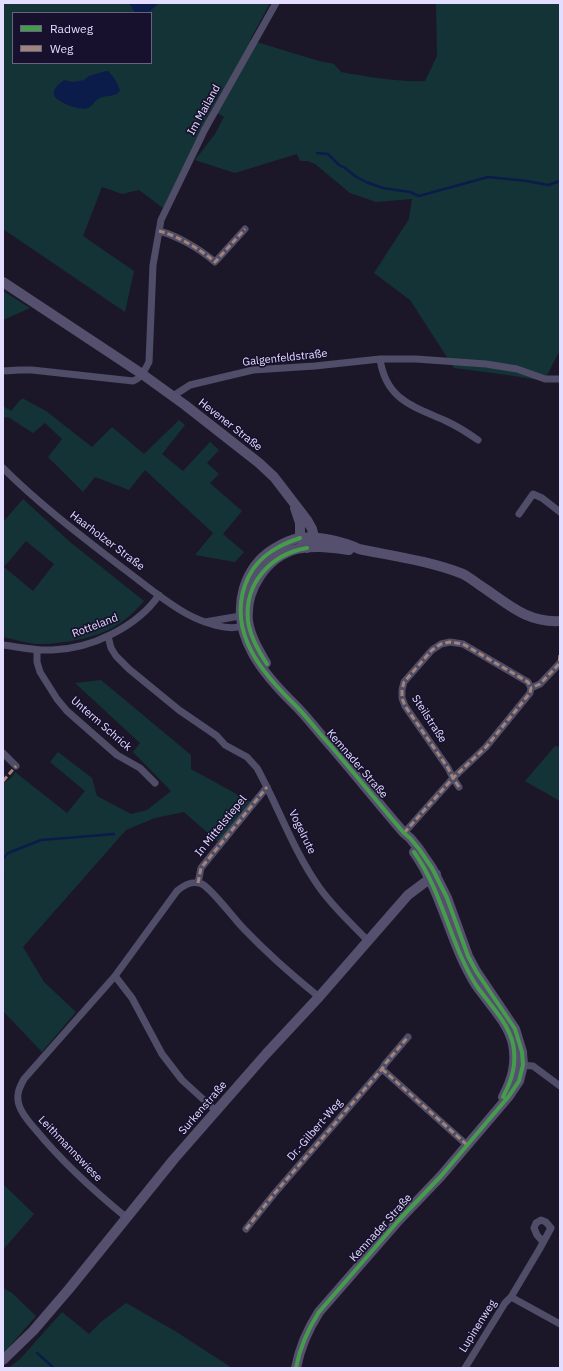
<!DOCTYPE html>
<html>
<head>
<meta charset="utf-8">
<style>
  body { margin:0 }
  #map { position:relative; width:563px; height:1371px; overflow:hidden; background:#1c1728; font-family:"IBM Plex Sans",sans-serif }
  canvas { display:block }
  .frame { position:absolute; inset:0; border:4px solid #e3ddff; pointer-events:none }
  .legend { position:absolute; left:12px; top:12px; width:140px; height:52px; box-sizing:border-box; background:#18112e; border:1px solid #696382; margin:0; padding:5px 7px; list-style:none; font-size:12px; color:#e3ddff }
  .legend li { display:flex; align-items:center; gap:8px; height:20px }
  .legend b { width:20px; border:1px solid #696382 }
</style>
</head>
<body>
<div id="map">
<canvas width="563" height="1371"></canvas>
<div class="frame"></div>
<ul class="legend">
<li><b style="height:5px;background:#469c4c"></b>Radweg</li>
<li><b style="height:5px;background:#a18479"></b>Weg</li>
</ul>
</div>
<script>
const context = document.querySelector('canvas').getContext('2d');
context.lineJoin = 'round';
function fill(path, color) {
  context.fillStyle = color;
  context.fill(path, 'evenodd');
}
function stroke(path, color, width, dash) {
  context.strokeStyle = color;
  context.lineWidth = width;
  context.lineCap = dash ? 'butt' : 'round';
  context.setLineDash(dash || []);
  context.stroke(path);
}
function label(font, color, halo, rows, align = 'center') {
  context.font = font + ' "IBM Plex Sans",sans-serif';
  context.lineWidth = 3.5;
  context.setLineDash([]);
  context.textBaseline = 'middle';
  context.strokeStyle = halo;
  context.fillStyle = color;
  for (const [text, x, y, turn = 0] of rows) {
    context.save();
    context.translate(x, y);
    context.rotate((+turn || 0) * Math.PI / 180);
    context.textAlign = isNaN(turn) ? turn : align;
    if (halo) context.strokeText(text, 0, 0);
    context.fillText(text, 0, 0);
    context.restore();
  }
}
fill(new Path2D(`
  M3 3H270L250 40 319 61 334 64 341 72C369 77 397 82 425 81L437 56 436 3H560V350L544 381 508 375 454 368 410 300 374 273 409 219 412 199 376 202 350 193 315 164 308 161H300L297 154 235 173 195 160 215 134 224 117 212 110 163 208 139 190 122 194 102 187 83 236 134 271 125 312 3 229ZM13 13H151V63H13Z
  M3 291 30 308 3 320Z
  M22 398 46 411 92 447 112 427 144 454 179 420 185 425 162 454 183 471 210 442 219 450 207 463 219 474 210 483 242 511 223 534 244 552 235 562 195 555 213 533 145 470 129 490 95 477 83 492 48 457 62 439 45 423 33 433 8 417 3 418V406L11 411Z
  M23 499 70 542 144 601C135 612 120 625 106 631 89 639 55 645 36 644 25 643 14 639 3 637V522ZM26 541 54 564 33 591 4 567Z
  M101 680 191 755V769L251 802 218 842 184 812 155 818 126 830 23 947 44 982 76 1012 42 1052 3 1011V879L6 876 3 878V783L10 779 15 772 67 813 85 791 50 762 58 752 92 778 97 796 131 814 147 810 171 791 133 752 140 743 75 683Z
  M555 746 560 747V801L525 781Z
  M3 1184 34 1214 3 1250Z
  M3 1288 12 1293 36 1316 3 1354Z
  M126 1303 175 1331 229 1366 230 1368H8L20 1359 62 1312 89 1334 101 1322Z`), '#143336');
fill(new Path2D(`
  M129 3H159L148 13H135Z
  M106 71H108C114 77 118 83 120 91 115 97 107 95 100 98 95 100 93 106 88 108 80 111 59 103 54 96 52 89 59 84 64 80L73 82 84 80 89 76Z`), '#0b1c4b');
stroke(new Path2D(`
  M317 153 328 154 339 165 345 168 355 176 366 182 383 188 410 192 419 196 488 177 527 181 548 185 560 181
  M3 859 8 853 41 840 114 834
  M37 1353 54 1368`), '#0b1c4b', 2.5);
stroke(new Path2D(`
  M159 231C178 236 200 249 215 262L245 229
  M380 359C386 400 413 406 446 421 457 426 468 433 478 440
  M3 371 19 370H32L133 381C142 378 145 369 149 362L153 265 161 220 205 129 276 3
  M173 396 190 385 253 370 315 366 380 359H416L486 364 517 369 545 379H560
  M3 468C39 504 80 535 120 566 142 582 163 601 187 614 200 621 232 634 245 624
  M519 514 533 494 542 498 560 512
  M205 622 240 616 244 618
  M108 636 111 648 116 656 129 669 179 710 217 736 225 745 247 757 257 768C278 806 294 852 319 887 333 907 351 923 368 941
  M3 645C19 647 36 651 52 650 91 649 137 627 159 595
  M37 650V662L40 672 57 699 67 711 117 755 140 768 155 783
  M3 753 16 766
  M459 787 453 778 448 768 405 706 402 698V690L404 682 432 650 441 644 450 642 463 644 528 682 531 688
  M404 833 453 778 486 747 530 693 531 688 540 684 559 664
  M198 883 201 868 267 787
  M115 976 132 998 162 1054 182 1080 216 1111
  M519 1065 533 1066 560 1086
  M382 1069 467 1145
  M127 1218C94 1191 63 1163 36 1130 30 1123 22 1115 19 1105 16 1095 19 1088 24 1079L115 976 177 891C184 885 192 880 202 884 212 889 234 919 244 929 267 953 293 976 319 997
  M246 1229 274 1194 382 1069 385 1064 408 1037
  M511 1297 560 1324
  M465 1368 505 1303 511 1297 539 1250 551 1228 546 1222 541 1220 536 1223 534 1228 537 1235 543 1242`), '#504d68', 7);
stroke(new Path2D(`
  M3 282 142 374 185 405 259 463 274 477 307 520 312 529 314 537 307 548
  M295 508 300 523V538L303 542
  M266 663C259 651 250 636 248 621 245 590 266 557 297 549 313 545 332 548 349 550
  M414 852C443 893 450 944 476 985 489 1004 508 1022 513 1044 517 1064 512 1080 503 1097
  M3 1360 33 1331 69 1289 174 1159 266 1054 319 997 408 895 436 874
  M296 1368C300 1347 308 1329 319 1312L399 1220 441 1176 509 1096 519 1081 523 1065 522 1052 515 1029 476 971 468 956 447 898 432 868 419 849 410 838 404 833C379 804 355 774 330 745 318 732 308 718 296 706 264 675 230 636 244 588 249 572 258 559 272 550 280 545 290 539 300 538 316 535 344 542 359 549 393 556 430 561 463 574 469 577 475 582 481 586 507 603 526 623 560 621`), '#54506e', 10);
stroke(new Path2D(`
  M159 231C178 236 200 249 215 262L245 229
  M3 781 16 766
  M459 787 453 778 448 768 405 706 402 698V690L404 682 432 650 441 644 450 642 463 644 528 682 531 688
  M404 833 453 778 486 747 530 693 531 688 540 684 559 664 560 653
  M198 883 201 868 267 787
  M382 1069 467 1145
  M246 1229 274 1194 382 1069 385 1064 408 1037`), '#a18479', 3, [6, 3]);
stroke(new Path2D(`
  M267 664C259 652 250 636 248 621 244 583 271 554 307 548
  M414 852C443 893 450 944 476 985 489 1004 508 1022 513 1044 517 1064 512 1080 503 1097
  M296 1368C300 1347 308 1329 319 1312L399 1220 441 1176 509 1096 519 1081 523 1065 522 1052 515 1029 476 971 468 956 447 898 432 868 419 849 410 838 404 833C379 804 355 774 330 745 318 732 308 718 296 706 263 674 228 634 245 585 254 559 275 546 300 538`), '#469c4c', 4);
label('11px', '#e3ddff', '#18112e', [
  ["Im Mailand",204,110,-61],
  ["Galgenfeldstraße",285,358,-6],
  ["Hevener Straße",230,425,38],
  ["Haarholzer Straße",107,541,37],
  ["Rotteland",95,626,-21],
  ["Steilstraße",429,719,57],
  ["Unterm Schrick",101,724,41],
  ["Kemnader Straße",357,764,49],
  ["In Mittelstiepel",221,826,-51],
  ["Vogelrute",302,832,64],
  ["Surkenstraße",203,1108,-49],
  ["Dr.-Gilbert-Weg",315,1130,-49],
  ["Leithmannswiese",70,1149,46],
  ["Kemnader Straße",381,1228,-48],
  ["Lupinenweg",478,1326,-58]
]);
</script>
</body>
</html>
